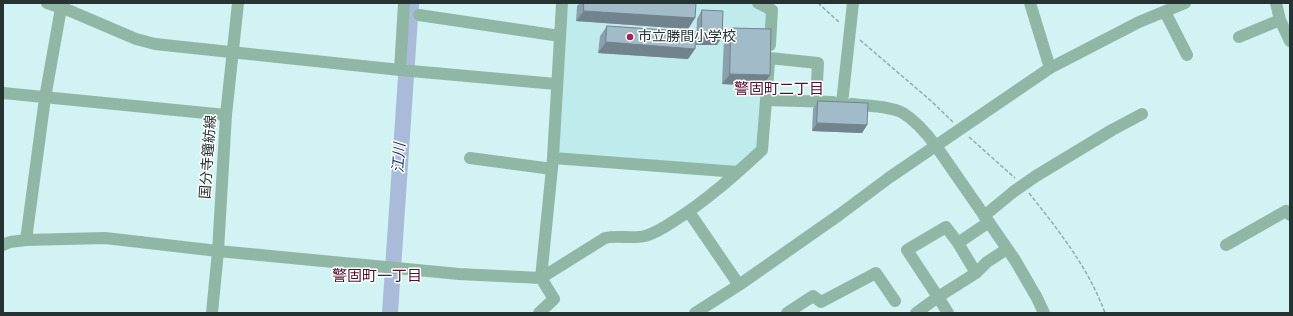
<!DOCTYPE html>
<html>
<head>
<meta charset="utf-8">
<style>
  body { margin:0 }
  #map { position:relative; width:1293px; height:316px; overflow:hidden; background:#d2f3f4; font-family:Roboto,sans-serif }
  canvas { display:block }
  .frame { position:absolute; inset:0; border:4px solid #263333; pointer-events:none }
</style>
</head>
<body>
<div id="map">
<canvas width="1293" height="316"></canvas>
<div class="frame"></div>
</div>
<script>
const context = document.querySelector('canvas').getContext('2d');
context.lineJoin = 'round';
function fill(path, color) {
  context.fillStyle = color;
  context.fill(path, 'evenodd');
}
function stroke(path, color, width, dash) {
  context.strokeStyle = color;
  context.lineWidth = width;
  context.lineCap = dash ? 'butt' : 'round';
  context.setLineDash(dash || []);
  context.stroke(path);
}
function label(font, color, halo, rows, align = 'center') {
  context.font = font + ' Roboto,"Noto Sans JP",sans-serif';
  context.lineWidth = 3;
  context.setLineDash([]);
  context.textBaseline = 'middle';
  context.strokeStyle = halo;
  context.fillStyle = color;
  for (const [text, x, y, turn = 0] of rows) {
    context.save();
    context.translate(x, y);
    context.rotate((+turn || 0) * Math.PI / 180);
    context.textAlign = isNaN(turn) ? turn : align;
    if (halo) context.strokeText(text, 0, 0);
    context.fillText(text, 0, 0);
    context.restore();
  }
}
fill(new Path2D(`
  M562 3H758L772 10 762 150 738 172 553 158Z`), '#bfebec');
stroke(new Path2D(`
  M390 313 411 3`), '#aabbda', 16);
stroke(new Path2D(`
  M818 3 840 23
  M860 40 930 100 953 122
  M969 137 1015 178
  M1029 193C1059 231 1088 267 1105 313`), '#92abac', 1.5, [4, 2]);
stroke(new Path2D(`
  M47 3 68 10 136 39 155 44 400 70 556 84
  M758 3 772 10 770 45
  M1030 3 1050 68
  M1276 3 1280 20 1290 41
  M1165 12 1187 55
  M419 15 560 36
  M1239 37 1280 20
  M769 58 818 63 816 102
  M400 70 404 3
  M3 93 226 115
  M766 100 833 102
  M842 103 853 3
  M852 104C866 106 890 106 903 113 916 121 927 134 936 146L1015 260 1037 298 1044 313
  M470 158 552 169
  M553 158 738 172
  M689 212 739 285
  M984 216 1013 192 1036 176 1112 130 1142 114
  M26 240 45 98 61 8
  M3 245 10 242 26 240 105 238 218 251 459 274 541 278 605 238C618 235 632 239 645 236 656 233 665 227 674 221 706 201 735 175 762 150L769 63
  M1226 245 1286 211 1290 215
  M976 273 987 262 1007 249
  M212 313 218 251 226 115 238 3
  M539 313 554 299 541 278 553 158 562 3
  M695 313 739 285 839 215 890 177 1050 68 1139 22 1185 3
  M787 313 813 296 821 302 876 273 895 301
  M916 313 938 297 907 250 946 227 958 243 989 222
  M948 313 938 297 976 273 958 243`), '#90b7a6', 12);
fill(new Path2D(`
  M580 3H692L695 18 688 29 576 21 577 6Z
  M702 10 717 45H696L697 19Z
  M607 26 695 49 688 59 598 53 600 36Z
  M731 28 763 86 722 84 724 38Z
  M818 101 867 125 862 133 812 131 813 109Z`), '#8aa1ad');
fill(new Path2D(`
  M584 11 695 18 688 29 576 21Z
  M702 37H722L717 45H696Z
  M606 42 695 49 688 59 598 53Z
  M730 74 770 75 763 86 722 84Z
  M817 123 867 125 862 133 812 131Z`), '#71838d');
const building = new Path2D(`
  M584 3H696L695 18 584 11Z
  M702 10 723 11 722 37H702Z
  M607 26 696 32 695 49 606 42Z
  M731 28 771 29 770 75 730 74Z
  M818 101 868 103 867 125 817 123Z`);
fill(building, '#a1bbc9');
stroke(building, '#71838d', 1);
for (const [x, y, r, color] of [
  [630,37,4,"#aa1e5f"]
]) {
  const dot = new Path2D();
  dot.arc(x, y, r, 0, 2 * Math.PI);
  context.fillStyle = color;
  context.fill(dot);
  stroke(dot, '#fff', 1.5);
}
label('14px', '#263333', '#fff', [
  ["市立勝間小学校",638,37]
], 'left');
label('14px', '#263333', '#fff', [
  ["国分寺鐘紡線",209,157,-86]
]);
label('15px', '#510f2c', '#fff', [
  ["警固町二丁目",779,90],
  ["警固町一丁目",377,277]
]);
label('italic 15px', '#1f345d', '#fff', [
  ["江川",400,158,-86]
]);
</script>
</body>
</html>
